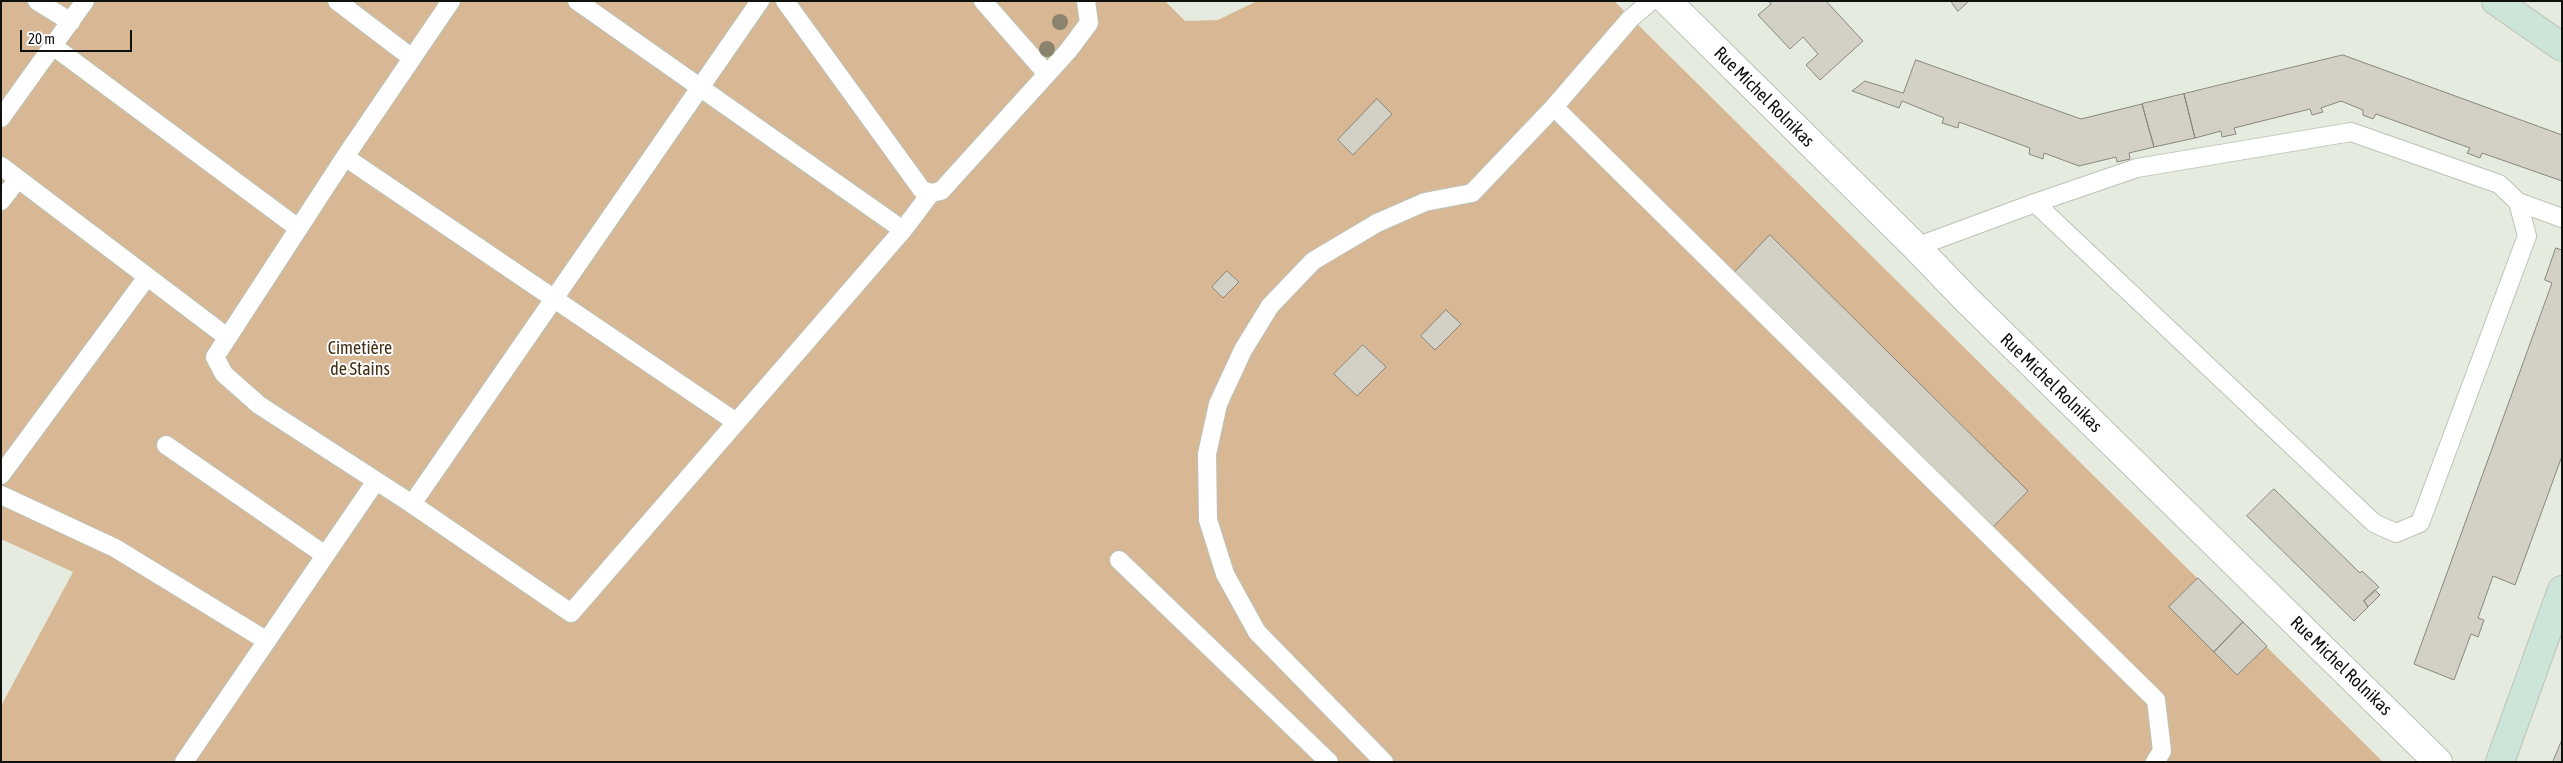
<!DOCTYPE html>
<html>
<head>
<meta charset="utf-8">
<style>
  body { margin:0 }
  #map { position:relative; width:2563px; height:763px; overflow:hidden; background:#e5ebdf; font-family:"Asap Condensed",sans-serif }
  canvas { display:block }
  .frame { position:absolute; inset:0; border:2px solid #0f110d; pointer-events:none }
  .scale { position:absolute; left:20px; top:30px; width:112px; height:22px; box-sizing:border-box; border:2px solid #0f110d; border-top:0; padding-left:6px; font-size:15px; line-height:18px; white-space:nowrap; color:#0f110d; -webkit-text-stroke:4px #fff; paint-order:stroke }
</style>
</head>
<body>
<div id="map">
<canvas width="2563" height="763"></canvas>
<div class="frame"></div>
<div class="scale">20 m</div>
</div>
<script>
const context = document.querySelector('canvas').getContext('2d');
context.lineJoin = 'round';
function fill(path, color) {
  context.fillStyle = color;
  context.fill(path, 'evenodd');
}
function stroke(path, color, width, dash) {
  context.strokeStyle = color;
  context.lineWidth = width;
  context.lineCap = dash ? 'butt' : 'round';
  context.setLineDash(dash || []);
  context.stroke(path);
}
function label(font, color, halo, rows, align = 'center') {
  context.font = font + ' "Asap Condensed",sans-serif';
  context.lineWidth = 4;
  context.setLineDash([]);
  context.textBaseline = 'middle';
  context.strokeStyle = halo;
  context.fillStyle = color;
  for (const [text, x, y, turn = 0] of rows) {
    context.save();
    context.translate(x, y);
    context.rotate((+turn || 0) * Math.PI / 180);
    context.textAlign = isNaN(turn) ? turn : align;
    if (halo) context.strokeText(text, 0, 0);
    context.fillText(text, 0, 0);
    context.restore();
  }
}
fill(new Path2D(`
  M1 1H1165L1185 21 1218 20 1257 1H1614L2383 762H1V706L73 572 1 539Z`), '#d7b794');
const building = new Path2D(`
  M1768 1H1826L1863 41 1820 80 1806 65 1818 54 1803 37 1790 49 1758 15 1771 4Z
  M1951 1H1969L1958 11Z
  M2343 55 2562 135V181L2482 153 2480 158 2467 153 2470 148 2376 114 2373 119 2363 115V110L2341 101 2321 108 2323 112 2312 115 2310 109 2234 128 2236 134 2222 137 2221 131 2195 138 2184 94Z
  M1916 60 2081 119 2142 104 2154 147 2129 153 2130 159 2117 162 2116 157 2079 166 2044 153 2043 159 2029 154 2030 148 1959 122 1958 128 1942 123 1944 118 1902 101 1899 108 1852 91 1865 81 1903 93Z
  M2184 94 2195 138 2154 147 2142 104Z
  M1377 99 1392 114 1353 155 1338 140Z
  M1770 235 2028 491 1989 531 1734 273Z
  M2556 248 2562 250V456L2515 585 2493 576 2478 618 2484 620 2478 637 2471 634 2454 680 2414 664 2552 283 2545 280Z
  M1227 271 1239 282 1223 298 1212 287Z
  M1446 310 1461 324 1435 350 1421 336Z
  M1363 345 1386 367 1357 396 1334 374Z
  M2274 489 2360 573 2362 571 2379 587 2364 601 2368 607 2354 621 2247 516Z
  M2198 578 2243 622 2214 652 2169 607Z
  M2375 590 2380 595 2368 607 2364 601Z
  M2243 622 2267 646 2237 675 2214 652Z
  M2562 740V762H2553Z`);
fill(building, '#d3d1c5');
stroke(building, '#88877c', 1);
const lane = new Path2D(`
  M37 1 71 22
  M337 1 412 58
  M451 1 345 157 215 357 224 374 259 405 412 504 571 613 903 230 931 193
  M577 1 903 230
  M785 1 922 190 931 193 941 191 1068 51 1089 23 1086 1
  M983 1 1047 74
  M1651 1 1630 19 1554 107 2156 700 2162 751 2155 762
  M53 46 298 228
  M1 118 85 1
  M345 157 736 422
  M1 166 227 337
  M1 201 18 179
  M2518 202 2562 218
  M1916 247 2035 203 2374 523 2396 533 2420 523 2527 236 2518 202 2499 184 2351 132 2137 168 2035 203
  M166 445 325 555
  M1 475 147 277
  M1 495 115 548 267 641
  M412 504 760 1
  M1119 560 1329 762
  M184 762 376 481
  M1384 762 1257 632 1225 574 1208 520 1207 454 1218 404 1243 350 1270 306 1313 261 1377 223 1425 202 1472 193 1554 107`);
const street = new Path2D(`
  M1667 1 1916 247 1966 299 2438 762`);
const secondary = new Path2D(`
  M2496 1 2562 47
  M2500 762 2562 590`);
stroke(lane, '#bcc2b7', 20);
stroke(street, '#bcc2b7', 30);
stroke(secondary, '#bcc2b7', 30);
stroke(lane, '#fff', 18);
stroke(street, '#fff', 28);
stroke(secondary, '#cde5d9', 28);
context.fillStyle = '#8c836f';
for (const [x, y] of [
  [1060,22],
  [1047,49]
]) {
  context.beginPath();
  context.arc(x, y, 8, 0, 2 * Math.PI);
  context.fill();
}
label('18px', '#0f110d', '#fff', [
  ["Rue Michel Rolnikas",1764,97,45],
  ["Rue Michel Rolnikas",2051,383,44],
  ["Rue Michel Rolnikas",2341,666,44]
]);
label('18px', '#442e13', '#fff', [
  ["Cimetière",360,348],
  ["de Stains",360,369]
]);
</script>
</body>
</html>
